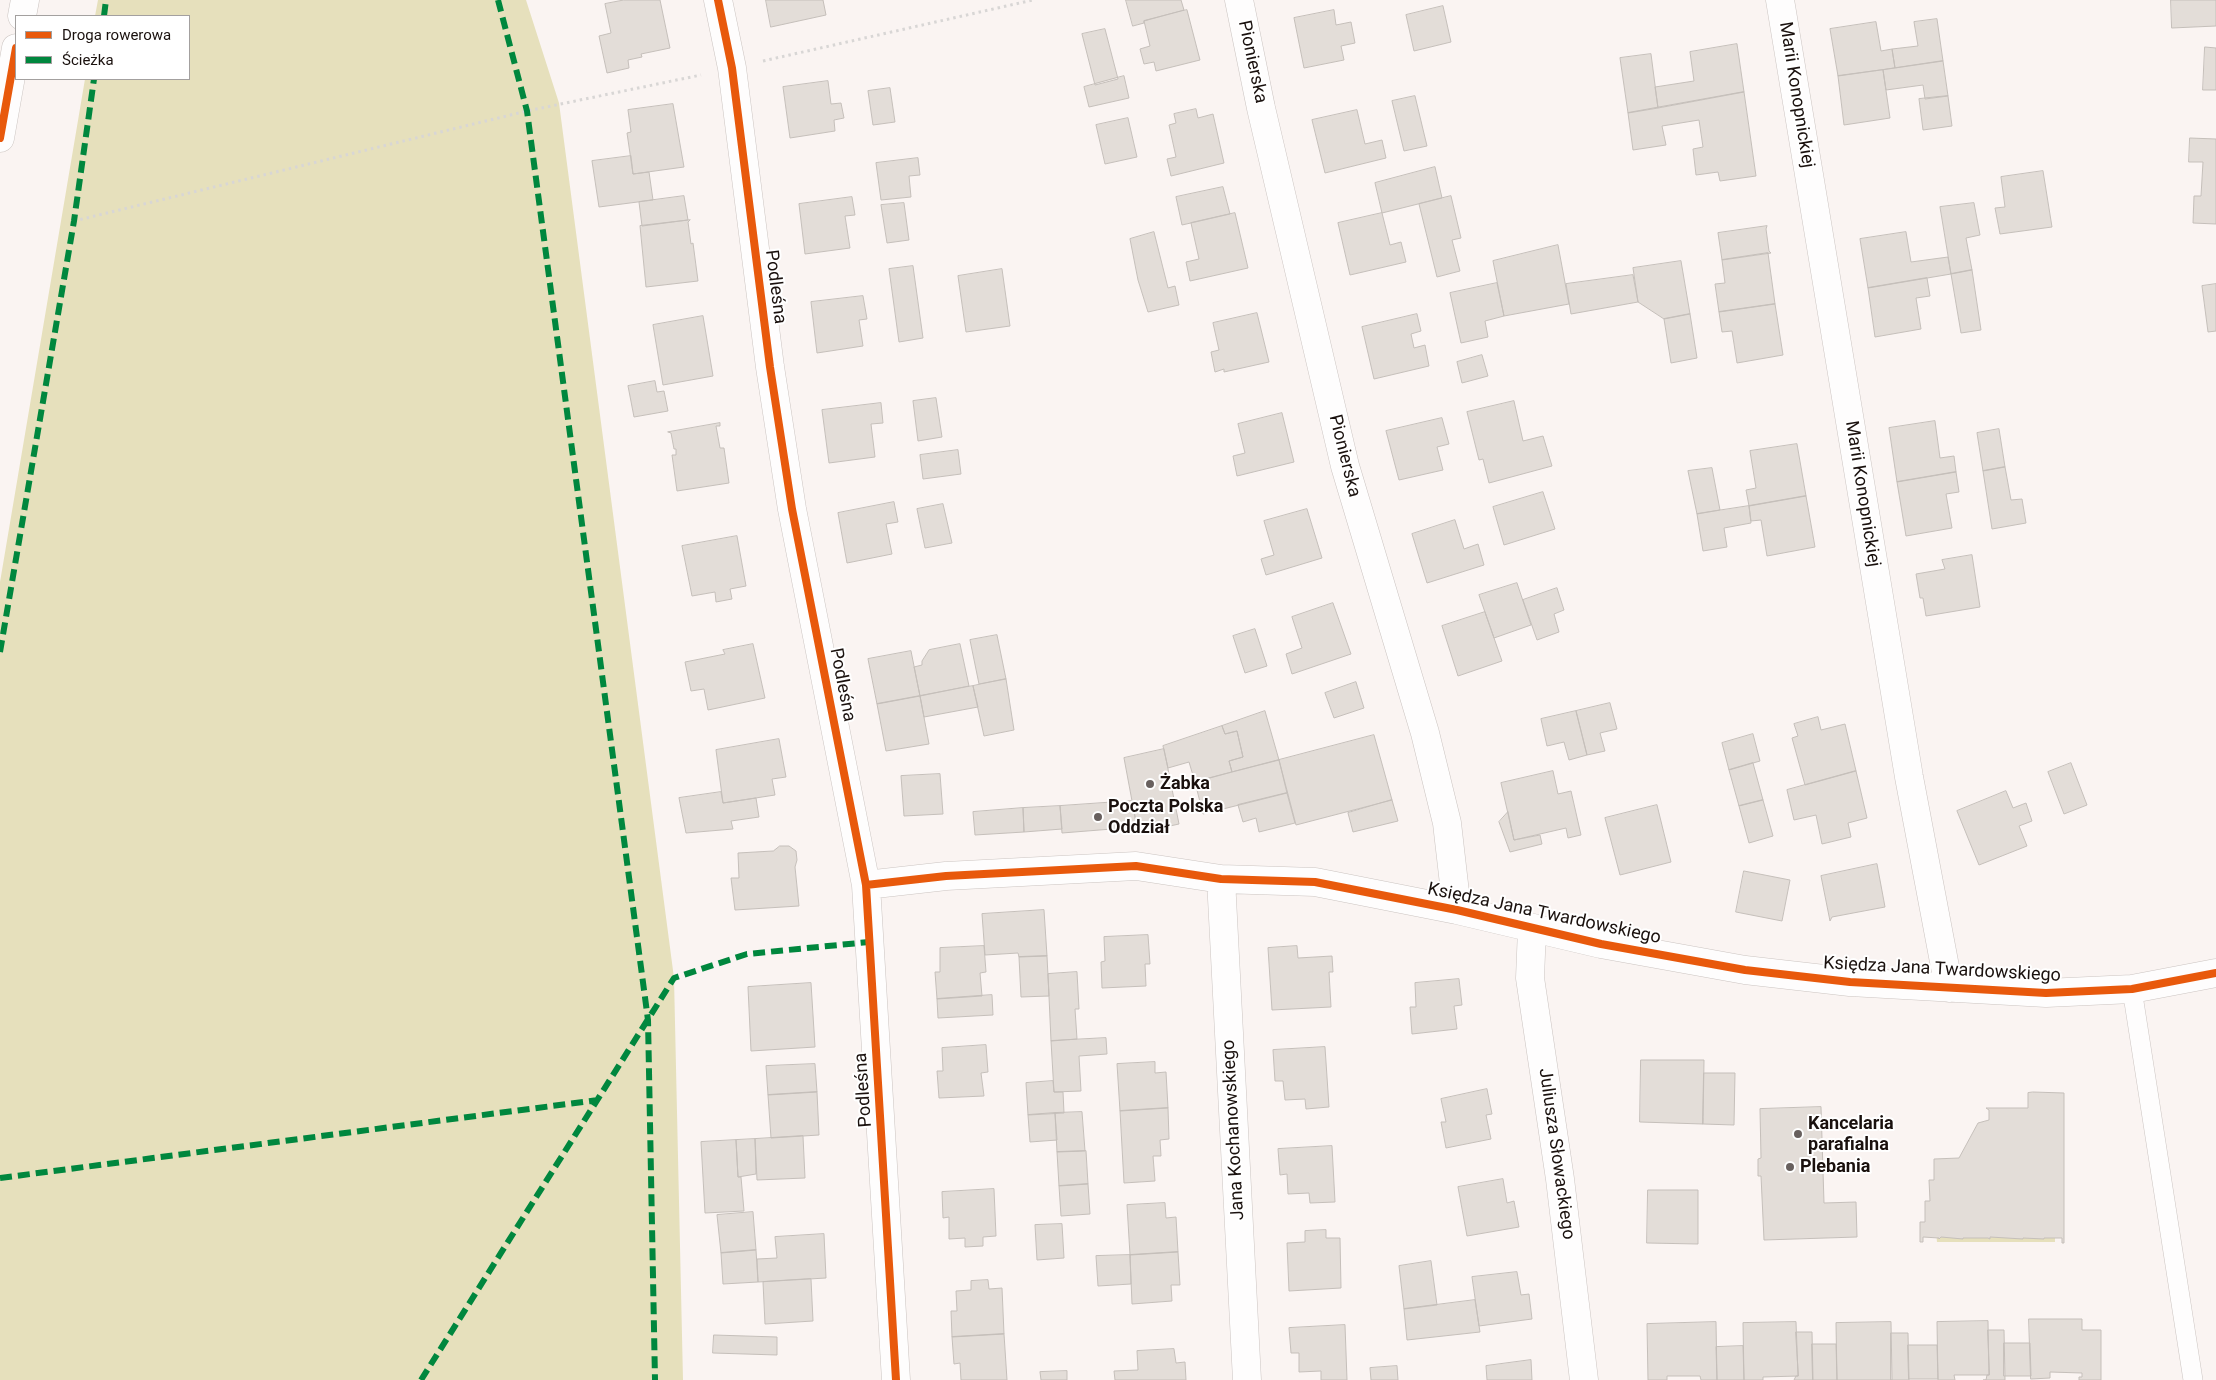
<!DOCTYPE html>
<html>
<head>
<meta charset="utf-8">
<style>
  body { margin:0 }
  #map { position:relative; width:2216px; height:1380px; overflow:hidden; background:#faf4f2; font-family:Roboto,sans-serif }
  canvas { display:block }
  .legend { position:absolute; left:15px; top:15px; width:175px; height:65px; box-sizing:border-box; background:#fff; border:1px solid #a3a09f; margin:0; padding:6px 9px; list-style:none; font-size:15px; color:#1a110e }
  .legend li { display:flex; align-items:center; gap:10px; height:25px }
  .legend b { width:25px; border:1px solid #a3a09f }
</style>
</head>
<body>
<div id="map">
<canvas width="2216" height="1380"></canvas>
<ul class="legend">
<li><b style="height:6px;background:#e8590c"></b>Droga rowerowa</li>
<li><b style="height:6px;background:#00873e"></b>Ścieżka</li>
</ul>
</div>
<script>
const context = document.querySelector('canvas').getContext('2d');
context.lineJoin = 'round';
function fill(path, color) {
  context.fillStyle = color;
  context.fill(path, 'evenodd');
}
function stroke(path, color, width, dash) {
  context.strokeStyle = color;
  context.lineWidth = width;
  context.lineCap = dash ? 'butt' : 'round';
  context.setLineDash(dash || []);
  context.stroke(path);
}
function label(font, color, halo, rows, align = 'center') {
  context.font = font + ' Roboto,sans-serif';
  context.lineWidth = 4;
  context.setLineDash([]);
  context.textBaseline = 'middle';
  context.strokeStyle = halo;
  context.fillStyle = color;
  for (const [text, x, y, turn = 0] of rows) {
    context.save();
    context.translate(x, y);
    context.rotate((+turn || 0) * Math.PI / 180);
    context.textAlign = isNaN(turn) ? turn : align;
    if (halo) context.strokeText(text, 0, 0);
    context.fillText(text, 0, 0);
    context.restore();
  }
}
fill(new Path2D(`
  M98 0H526L559 103 674 978 683 1380H0V582L85 79H189V16H95Z
  M1936 1231H2055V1242H1937Z`), '#e6e0bc');
const building = new Path2D(`
  M624 0H660L670 48 641 54 642 57 628 60 629 68 607 73 599 36 611 33 605 4Z
  M766 0H823L826 15 771 27Z
  M1126 0H1181L1184 10 1144 21V23L1133 26Z
  M2171 0H2216V26L2172 28Z
  M1443 6 1451 42 1414 51 1406 15Z
  M1187 10 1200 60 1156 71 1154 62 1144 64 1140 49 1150 46 1144 21Z
  M1334 10 1336 25 1351 22 1355 43 1341 46 1344 60 1304 68 1294 18Z
  M1937 19 1943 61 1895 68 1892 49 1918 46 1914 22Z
  M1876 22 1881 51 1892 49 1895 68 1838 76 1830 29Z
  M1105 29 1118 79 1095 85 1082 34Z
  M1737 44 1744 92 1658 108 1655 87 1694 81 1690 52Z
  M2205 47 2216 48V90H2203Z
  M1651 54 1658 108 1628 113 1620 58Z
  M1943 61 1948 96 1925 99 1923 85 1886 90 1883 70Z
  M1883 70 1890 118 1844 125 1838 76Z
  M1124 76 1129 98 1089 107 1084 87Z
  M828 81 831 104 841 103 844 118 834 120 835 131 790 138 783 87Z
  M890 88 895 122 873 125 868 91Z
  M1744 92 1756 176 1720 181 1718 172 1696 175 1693 149 1703 147 1699 120 1662 126 1666 145 1633 150 1628 113Z
  M1415 96 1427 146 1404 151 1392 101Z
  M1948 96 1952 126 1923 130 1919 99Z
  M673 104 684 167 633 174 627 133 631 132 628 110Z
  M1196 109 1198 118 1213 114 1224 163 1171 176 1167 159 1176 157 1169 125 1176 123 1174 114Z
  M1357 110 1365 144 1382 140 1386 158 1325 173 1312 120Z
  M1128 118 1137 157 1105 164 1096 125Z
  M2190 138 2216 139V224L2193 223 2194 196H2201L2203 162H2189Z
  M631 156 633 174 649 172 653 200 599 207 592 161Z
  M918 158 920 175 909 176 911 197 881 200 876 163Z
  M1435 167 1442 198 1382 213 1375 183Z
  M2043 171 2052 227 2000 234 1995 208 2005 207 2001 177Z
  M1223 187 1230 214 1182 225 1176 197Z
  M684 196 688 220 642 226 639 202Z
  M1451 196 1461 238 1452 240 1460 271 1437 277 1419 204Z
  M852 197 855 215 845 216 850 248 805 254 799 204Z
  M904 203 909 240 887 243 881 205Z
  M1974 203 1980 235 1966 238 1972 270 1951 274 1940 207Z
  M1235 213 1248 268 1190 281 1186 262 1199 259 1191 223Z
  M1382 213 1390 245 1401 242 1406 262 1350 275 1338 223Z
  M690 220 688 222 691 244 693 243 698 281 646 287 640 226Z
  M1767 226 1766 229 1769 251 1771 253 1722 260 1718 233Z
  M1154 232 1168 288 1175 286 1179 305 1148 312 1138 280 1130 239Z
  M1906 232 1911 262 1948 257 1951 274 1868 288 1860 239Z
  M1558 245 1569 304 1504 316 1493 261Z
  M1768 253 1775 304 1719 312 1715 284 1725 283 1722 260Z
  M1681 261 1690 314 1664 319 1638 302 1633 268Z
  M913 266 923 338 899 342 889 269Z
  M1002 269 1010 326 966 332 958 276Z
  M1972 270 1981 330 1961 333 1951 274Z
  M1633 275 1638 302 1571 314 1566 284Z
  M1927 278 1930 296 1916 298 1921 329 1875 337 1868 288Z
  M1497 283 1504 316 1485 321 1488 337 1461 343 1450 293Z
  M2216 284V331L2208 332 2202 286Z
  M863 296 867 319 859 320 863 346 817 353 811 302Z
  M1775 304 1783 355 1737 363 1732 331 1722 332 1719 312Z
  M1257 313 1269 362 1224 372V369L1215 372 1211 352 1219 350 1213 323Z
  M1417 314 1421 331 1411 334 1414 348 1425 345 1429 366 1374 379 1362 327Z
  M1690 314 1697 358 1671 363 1664 319Z
  M703 316 713 376 663 385 653 325Z
  M1482 355 1488 376 1462 383 1457 362Z
  M655 381 657 392 664 391 668 411 634 417 628 386Z
  M936 398 942 437 918 441 913 401Z
  M1514 401 1523 441 1543 436 1552 466 1489 483 1483 459 1479 460 1467 412Z
  M881 403 883 423 871 424 875 457 829 463 822 410Z
  M1282 413 1294 462 1237 476 1233 456 1245 453 1238 424Z
  M1442 418 1449 444 1437 447 1443 470 1399 480 1386 431Z
  M1935 421 1940 458 1954 456 1956 472 1897 482 1889 428Z
  M720 423V426H716L720 448H724L729 483 677 491 672 455H676V449H674L671 433 668 432Z
  M1999 429 2005 467 1983 471 1977 433Z
  M1797 444 1806 496 1749 506 1746 490 1756 488 1750 451Z
  M958 450 961 474 923 479 920 455Z
  M2005 467 2011 500 2022 499 2026 523 1992 529 1983 471Z
  M1712 468 1720 510 1697 514 1688 471Z
  M1956 472 1959 492 1946 494 1952 528 1906 536 1897 482Z
  M1543 492 1555 529 1504 545 1493 507Z
  M1806 496 1815 547 1767 556 1761 520 1751 521 1749 506Z
  M894 502 898 522 886 524 892 554 847 563 838 513Z
  M943 504 952 543 925 548 917 509Z
  M1749 506 1751 523 1724 528 1727 547 1703 551 1697 514Z
  M1307 509 1322 558 1266 575 1261 559 1274 555 1264 521Z
  M1455 520 1464 549 1478 544 1484 565 1427 583 1412 534Z
  M737 536 746 586 730 589 732 599 716 602 715 592 692 596 682 546Z
  M1972 555 1980 607 1926 616 1923 598H1920L1916 574 1945 569 1942 560Z
  M1517 583 1531 625 1494 638 1479 595Z
  M1557 588 1564 610 1554 614 1559 632 1537 640 1523 600Z
  M1333 603 1351 654 1292 674 1286 654 1302 648 1292 617Z
  M1485 612 1502 661 1458 676 1442 626Z
  M1255 629 1267 666 1245 673 1233 636Z
  M997 635 1006 679 979 684 970 640Z
  M753 644 765 698 708 710 704 689 691 691 685 662 725 654 723 650Z
  M960 644 969 686 920 696 914 667 922 665V661L929 650Z
  M911 651 920 696 877 704 868 659Z
  M1006 679 1014 730 984 736 973 686Z
  M1356 682 1364 708 1334 718 1325 693Z
  M973 686 978 707 924 717 920 696Z
  M920 696 929 744 886 751 877 704Z
  M1610 703 1617 729 1600 733 1605 751 1587 755 1576 711Z
  M1265 711 1279 760 1232 772 1229 761 1243 757 1237 731 1225 734 1222 726Z
  M1576 711 1587 755 1569 760 1564 742 1547 746 1541 719Z
  M1818 717 1821 730 1845 724 1856 771 1805 785 1792 738 1798 736 1794 724Z
  M1222 726 1225 734 1237 731 1243 757 1229 761 1232 772 1195 782 1189 762 1168 768 1163 746Z
  M1753 734 1760 761 1729 770 1722 743Z
  M1374 735 1392 800 1296 825 1279 760Z
  M779 739 786 777 772 779 775 795 723 803 716 750Z
  M1164 749 1179 824 1138 833 1124 758Z
  M1279 760 1287 793 1203 814 1195 782Z
  M1753 763 1763 800 1739 806 1729 770Z
  M2071 763 2087 805 2064 814 2048 772Z
  M1553 771 1558 794 1571 791 1581 835 1568 838 1566 828 1514 840 1501 783Z
  M1856 771 1867 818 1848 823 1851 837 1822 844 1816 815 1794 820 1787 790Z
  M940 774 943 814 904 816 901 776Z
  M2006 791 2013 808 2026 803 2032 821 2019 826 2027 846 1979 865 1957 811Z
  M721 792 723 803 756 798 759 817 731 821 733 829 686 833 679 798Z
  M1287 793 1295 823 1259 832 1256 818 1243 822 1238 805Z
  M1392 800 1398 821 1353 832 1348 813Z
  M1763 800 1773 836 1749 843 1739 806Z
  M1132 801 1137 827 1062 833 1060 806Z
  M1657 805 1671 862 1620 875 1605 818Z
  M1060 806 1062 829 1024 832 1023 808Z
  M1023 808 1024 832 975 835 973 812Z
  M1508 812 1514 840 1540 835 1542 844 1510 852 1499 822Z
  M780 846H789L796 851 797 860 795 867 799 906 735 910 731 878H739L738 853 773 851Z
  M1877 864 1885 907 1832 917 1830 921 1821 876Z
  M1744 871 1790 880 1782 921 1736 912Z
  M1044 910 1047 956 1019 957 1018 953 985 955 982 914Z
  M1148 935 1150 964H1145L1146 986 1102 988 1101 962 1105 961 1104 937Z
  M984 946 986 972 980 973 982 996 937 999 935 972H940V948Z
  M1297 946 1298 958 1332 956 1333 972H1329L1331 1007 1272 1010 1268 948Z
  M1047 956 1049 996 1021 997 1019 957Z
  M1077 972 1079 1009H1075L1077 1039 1051 1041 1048 974Z
  M1459 979 1462 1005 1454 1006 1457 1029 1412 1034 1410 1007H1416L1415 983Z
  M811 983 815 1047 751 1051 748 987Z
  M992 995 993 1015 938 1018 937 999Z
  M1106 1038 1107 1054 1079 1056 1081 1091 1054 1092 1051 1041Z
  M986 1045 988 1072 981 1073 984 1096 939 1098 937 1071H943L942 1048Z
  M1325 1047 1329 1107 1306 1109 1305 1099 1285 1100 1283 1081H1275L1273 1050Z
  M1641 1060H1704L1703 1124 1640 1122Z
  M1155 1062V1073L1166 1072 1168 1108 1120 1111 1117 1064Z
  M815 1064 817 1092 768 1095 766 1066Z
  M1704 1073H1735L1734 1125 1703 1124Z
  M1053 1081 1054 1092H1063L1064 1113 1028 1115 1026 1083Z
  M1487 1089 1492 1114 1486 1115 1491 1139 1446 1148 1441 1122H1446L1441 1099Z
  M817 1092 819 1135 771 1138 768 1095Z
  M2033 1092 2064 1093V1243H2062V1238H2044V1239L2023 1238V1239L1990 1237V1239L1988 1238H1963V1239L1941 1237 1939 1239V1238L1923 1237V1242H1920V1222H1925V1201H1930L1929 1180H1934V1159L1959 1158 1978 1123 1989 1120V1110L1986 1108H2028V1093Z
  M1821 1107 1824 1203 1856 1202 1857 1237 1764 1240 1761 1176H1758V1159L1761 1158 1760 1109Z
  M1168 1108 1169 1139 1160 1140 1161 1156H1153L1155 1181 1124 1183 1120 1111Z
  M1082 1112 1085 1151 1057 1152 1055 1113Z
  M1055 1113 1057 1140 1030 1142 1028 1115Z
  M803 1136 805 1178 757 1180 755 1139Z
  M755 1139 756 1174 738 1177 736 1140Z
  M736 1140 738 1177H741L744 1211 705 1213 701 1142Z
  M1332 1146 1335 1202 1310 1203 1309 1193 1288 1194 1287 1174 1280 1175 1278 1149Z
  M1086 1151 1088 1184 1059 1186 1057 1152Z
  M1503 1179 1507 1203 1514 1201 1519 1227 1467 1236 1458 1187Z
  M1088 1184 1090 1214 1061 1216 1059 1186Z
  M994 1189 996 1236 983 1237V1246L965 1247V1238L949 1239V1217L943 1218 942 1192Z
  M1648 1190H1698V1244L1647 1243Z
  M1165 1203 1166 1218 1176 1217 1178 1252 1130 1255 1127 1205Z
  M753 1212 756 1250 721 1253 717 1215Z
  M1062 1224 1064 1258 1037 1260 1035 1225Z
  M1326 1230V1238H1340L1341 1288 1289 1291 1287 1243 1305 1242V1231Z
  M824 1234 826 1278 758 1282 757 1259 777 1258 775 1237Z
  M756 1250 758 1282 723 1284 721 1253Z
  M1178 1252 1180 1285H1171L1172 1301 1132 1304 1130 1255Z
  M1130 1255 1131 1284 1098 1286 1096 1256Z
  M1431 1261 1437 1305 1404 1309 1399 1266Z
  M1517 1272 1521 1295 1529 1294 1532 1319 1479 1326 1472 1277Z
  M811 1279 813 1321 765 1324 763 1282Z
  M988 1280 989 1289 1002 1288 1004 1334 952 1337 951 1311H957L956 1291 971 1290V1281Z
  M1475 1300 1480 1332 1407 1340 1404 1309Z
  M2029 1319H2082V1330H2101V1380H2079V1377H2082V1373L2050 1372V1378L2031 1379Z
  M1988 1321 1989 1375H1954L1955 1380H1938L1937 1322Z
  M1716 1322 1717 1380H1701L1700 1376H1667V1380H1648L1647 1324Z
  M1796 1322 1798 1376 1763 1377V1380H1744L1743 1323Z
  M1891 1322 1892 1380H1837L1836 1323Z
  M1345 1325 1347 1380H1321V1371L1299 1372V1353H1291L1289 1328Z
  M1988 1330H2004L2005 1380H1983H1986L1987 1375H1989Z
  M1796 1332H1812L1813 1380H1794L1796 1376H1798Z
  M1891 1333H1908L1909 1380H1891Z
  M1004 1334 1007 1380H961L960 1363 954 1364 952 1337Z
  M714 1335 777 1337V1355L713 1353Z
  M2004 1343H2030L2031 1376H2004Z
  M1812 1344H1836L1837 1380H1813Z
  M1908 1345H1937L1938 1379H1909Z
  M1743 1346 1744 1380H1717L1716 1347Z
  M1174 1349 1176 1363 1185 1362 1186 1380H1115L1114 1371 1138 1370 1137 1351Z
  M1531 1360 1532 1380H1487L1486 1366Z
  M1397 1366 1398 1380H1371L1370 1368Z
  M1067 1371V1380H1041L1040 1372Z`);
fill(building, '#e3ddd8');
stroke(building, '#c5bfba', 1);
const lane = new Path2D(`
  M2132 989 2193 1380`);
const street = new Path2D(`
  M718 0 732 68 770 367 792 509 866 885 896 1380
  M1239 0 1261 108 1345 466 1425 733 1447 823 1457 910
  M1780 0 1909 777 1949 988
  M1221 879 1247 1380
  M866 885 946 876 1136 866 1221 879 1315 882 1457 910 1601 944 1745 970 1850 982 2046 993 2132 989 2216 973
  M1532 929 1530 978 1560 1179 1584 1380`);
const secondary = new Path2D(`
  M22 16 25 0
  M0 138 16 48`);
stroke(lane, '#cbc4c1', 20);
stroke(street, '#cbc4c1', 29);
stroke(secondary, '#cbc4c1', 29);
stroke(new Path2D(`
  M763 61 1033 0
  M74 221 527 111 701 75`), '#d8d6d5', 3, [2.5, 4]);
stroke(lane, '#fefdfd', 19);
stroke(street, '#fefdfd', 28);
stroke(secondary, '#fefdfd', 28);
stroke(new Path2D(`
  M498 0 527 111 648 1020 655 1380
  M104 16 106 0
  M0 652 74 221 94 79
  M0 1178 598 1100
  M421 1380 674 978 747 954 869 942`), '#00873e', 6, [12, 6]);
stroke(new Path2D(`
  M718 0 732 68 770 367 792 509 866 885 896 1380
  M0 138 16 48
  M866 885 946 876 1136 866 1221 879 1315 882 1457 910 1601 944 1745 970 1850 982 2046 993 2132 989 2216 973`), '#e8590c', 8);
for (const [x, y, r, color] of [
  [1150,784,5,"#68605e"],
  [1098,817,5,"#68605e"],
  [1798,1134,5,"#68605e"],
  [1790,1167,5,"#68605e"]
]) {
  const dot = new Path2D();
  dot.arc(x, y, r, 0, 2 * Math.PI);
  context.fillStyle = color;
  context.fill(dot);
  stroke(dot, '#fff', 2);
}
label('18px', '#1a110e', '#fff', [
  ["Pionierska",1252,62,78],
  ["Marii Konopnickiej",1796,95,81],
  ["Podleśna",775,287,83],
  ["Pionierska",1344,456,76],
  ["Marii Konopnickiej",1862,494,81],
  ["Podleśna",842,685,79],
  ["Księdza Jana Twardowskiego",1544,914,12],
  ["Księdza Jana Twardowskiego",1942,970,3],
  ["Podleśna",864,1090,-94],
  ["Jana Kochanowskiego",1234,1130,-93],
  ["Juliusza Słowackiego",1556,1154,82]
]);
label('bold 18px', '#1a110e', '#fff', [
  ["Żabka",1160,784],
  ["Poczta Polska",1108,807],
  ["Oddział",1108,828],
  ["Kancelaria",1808,1124],
  ["parafialna",1808,1145],
  ["Plebania",1800,1167]
], 'left');
</script>
</body>
</html>
